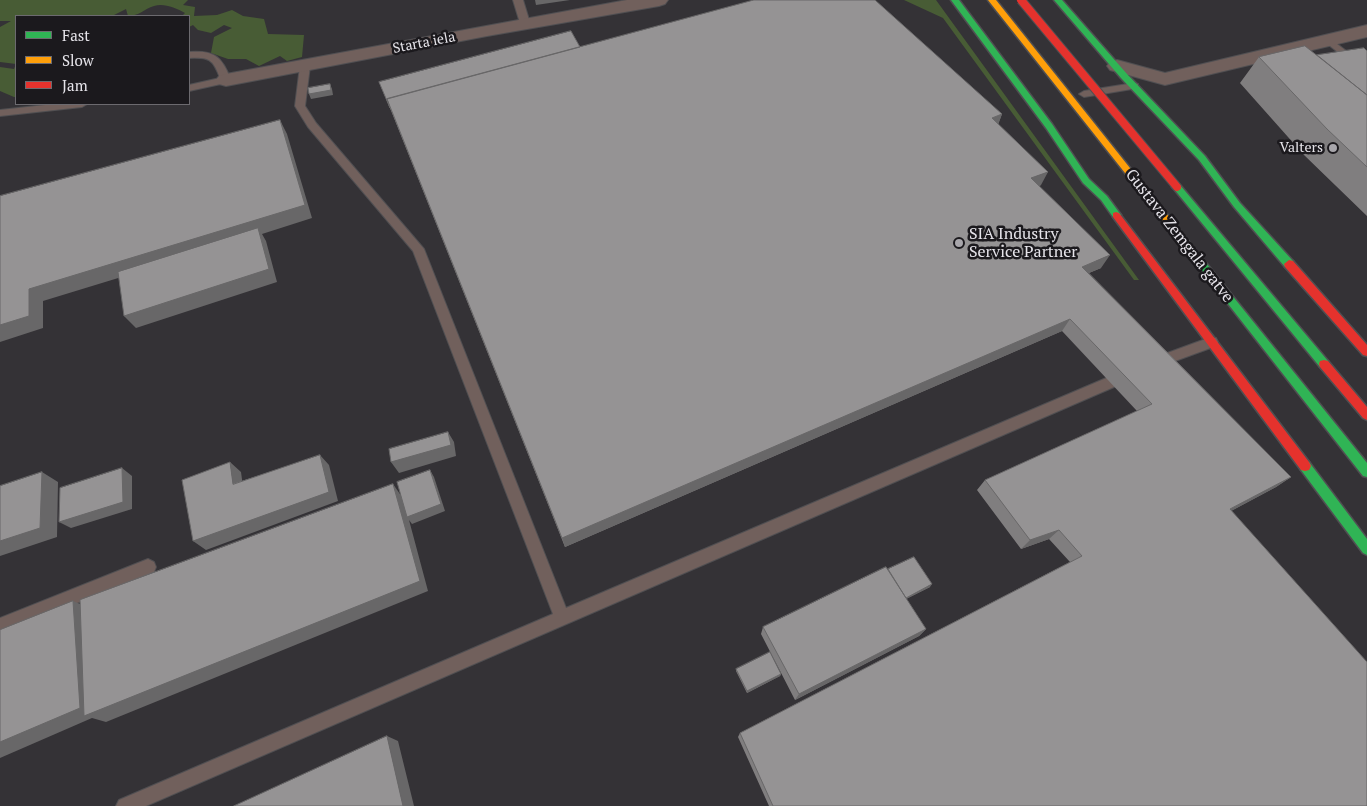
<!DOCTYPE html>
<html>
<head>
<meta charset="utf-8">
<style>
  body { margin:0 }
  #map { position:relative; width:1367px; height:806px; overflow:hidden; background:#343236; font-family:"PT Serif",serif }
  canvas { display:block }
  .legend { position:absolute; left:15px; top:15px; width:175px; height:90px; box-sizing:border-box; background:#1b191d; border:1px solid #6c6a6f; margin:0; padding:6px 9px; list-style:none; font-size:15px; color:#e6e4ea }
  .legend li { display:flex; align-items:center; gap:10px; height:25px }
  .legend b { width:25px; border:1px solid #6c6a6f }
</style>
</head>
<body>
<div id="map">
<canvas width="1367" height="806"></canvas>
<ul class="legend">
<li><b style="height:6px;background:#30b455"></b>Fast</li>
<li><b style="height:6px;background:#ff9f0a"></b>Slow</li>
<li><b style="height:6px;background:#e5322d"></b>Jam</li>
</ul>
</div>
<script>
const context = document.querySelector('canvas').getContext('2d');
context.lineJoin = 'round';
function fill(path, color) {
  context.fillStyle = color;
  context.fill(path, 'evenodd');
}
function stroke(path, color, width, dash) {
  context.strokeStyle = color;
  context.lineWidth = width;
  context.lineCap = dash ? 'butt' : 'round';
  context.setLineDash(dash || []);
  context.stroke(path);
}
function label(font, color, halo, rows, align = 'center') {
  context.font = font + ' "PT Serif",serif';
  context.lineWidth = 5;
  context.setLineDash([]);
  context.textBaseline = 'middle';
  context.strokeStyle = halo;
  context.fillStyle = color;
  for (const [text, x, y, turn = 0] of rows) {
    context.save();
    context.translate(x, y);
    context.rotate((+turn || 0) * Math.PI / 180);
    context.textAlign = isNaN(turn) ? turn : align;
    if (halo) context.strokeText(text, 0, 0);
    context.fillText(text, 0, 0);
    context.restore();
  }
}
fill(new Path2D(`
  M0 0H188L183 5 195 7 194 16 217 15 232 10 243 16 264 19 268 34 304 35 302 57 287 61 280 56 259 66 246 59H228L211 53 214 37 232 28 224 25 211 33 198 30 193 25 189 27V16H182L185 13C176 8 164 3 154 6 144 9 139 16 128 16L126 9 112 16H16V97H14L0 91V67L14 69 16 64 0 62V27L11 21H0Z
  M904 0H936L1139 280H1134L943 18Z`), '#485c35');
const lane = new Path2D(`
  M513 0H523L530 23 528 25 525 26 520 23Z
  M1328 37 1367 67V75L1325 42V38Z
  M189 52C215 50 222 57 231 80L230 82 189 91V85L220 78C213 59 209 57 189 58Z
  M305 63 310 66 305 106 316 123 424 249 566 608 1104 379 1109 377 1114 379 1116 383 1114 387 146 806H116L119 800 553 614 413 251 308 127 295 106 300 66Z
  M1134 83 1138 84V88L1084 97 1079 94 1084 91Z
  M54 104H87L82 107 0 116V110Z
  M1211 337 1216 338 1218 342 1216 346 1156 368 1151 367 1149 363 1151 359Z
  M148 559 154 562 156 567 154 572 0 634V618Z`);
const street = new Path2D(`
  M627 0H668L665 4 659 6 487 36 226 86 219 84 216 80 219 76 226 74Z
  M1367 25V37L1165 85 1110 70 1107 66 1110 62 1117 60 1165 73Z`);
const fast = new Path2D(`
  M951 0H959L1052 124 1089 179 1107 196 1121 215 1119 217H1113L1101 200 1083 183 1046 128Z
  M1054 0H1062L1127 74 1205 156 1240 203 1293 261 1294 264 1293 267H1285L1234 207 1199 160 1121 78Z
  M1177 184 1180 185 1328 361 1329 364 1328 367H1320L1174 189 1172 187Z
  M1170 221 1173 222 1367 463V477L1363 476 1167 226 1165 224Z
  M1305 461 1309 462 1367 539V555L1363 553 1301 470 1299 466 1301 462Z`);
const slow = new Path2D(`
  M988 0H996L1173 222V226H1167Z`);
const jam = new Path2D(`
  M1116 212 1119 213 1309 462 1311 466 1309 470 1305 471 1301 470 1113 217V213Z
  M1289 260 1293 261 1367 345V356L1363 355 1285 267 1284 264Z
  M1324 360 1328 361 1367 407V420L1363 418 1320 367 1319 364 1320 361Z`);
stroke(lane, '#504f52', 2);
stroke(street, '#504f52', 2);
stroke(fast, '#504f52', 3);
stroke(slow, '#504f52', 3);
stroke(jam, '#504f52', 3);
fill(lane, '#71605c');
fill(street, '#71605c');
fill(fast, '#30b455');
fill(slow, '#ff9f0a');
fill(jam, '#e5322d');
const jamBridge = new Path2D(`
  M1021 0 1177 187`);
stroke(jamBridge, '#504f52', 10, []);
stroke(jamBridge, '#e5322d', 8);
fill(new Path2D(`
  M580 47 1002 114 998 124 1041 185 1039 186 1101 268 1089 273 1291 477 1276 487 1231 511 1367 806H769L738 737 740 733 1070 562 1049 539 1021 549 977 490 985 480 1137 411 1062 331 565 547 392 113 379 82Z
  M1367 51V216L1304 155 1240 83 1259 57 1317 55Z
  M888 570 930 587 906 599 926 629 919 636 795 700 761 634 763 627Z
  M736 669 781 674 780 676 747 693 736 671Z`), '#807e7f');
fill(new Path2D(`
  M535 0H570L536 5Z
  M330 84 332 89 333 95 311 99 309 94Z
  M1002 114 997 128 992 118Z
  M280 120 287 134 312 218 262 234 266 241 277 282 136 328 124 316 259 235 43 301V328L0 342V325L29 289Z
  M1048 172 1041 185 1024 192 1031 178Z
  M1110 255 1101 268 1074 279 1082 267Z
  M1070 319 1062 331 565 547 562 538Z
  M448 432 454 442 456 456 399 473 391 462Z
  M320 455 329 465 338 501 206 550 193 541Z
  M230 462 241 472 244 494 233 484Z
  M122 468 132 476V509L71 528 59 522Z
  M430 470 434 477 445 511 412 524 409 520 428 591 106 722 92 718 0 758V742L73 601 94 610 393 484 402 497Z
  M42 472 58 482 57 537 0 556V541Z
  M1291 477 1276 487 1216 519 1230 509Z
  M1059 530 1049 539 1021 549 1030 540Z
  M932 584 930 587 904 600 906 598Z
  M926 629 919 636 795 700 799 694Z
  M781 674 780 676 747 693V691Z
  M387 736 398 741 414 806H403Z`), '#686768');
const building = new Path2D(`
  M754 0H875L1002 114 992 118 1048 172 1031 178 1110 255 1082 267 1291 477 1230 509 1367 662V806H773L740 733 1082 556 1059 530 1030 540 985 480 1152 404 1070 319 562 538 387 99Z
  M571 31 580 47 387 99 390 108 379 82Z
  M1305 46 1367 95V167L1327 129 1259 57Z
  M1364 48 1367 51V95L1317 55Z
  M330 84 331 90 309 94 308 88Z
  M280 120 305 205 29 289V316L0 325V196Z
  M258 228 269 269 124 316 118 272Z
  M448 432 451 445 391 462 389 449Z
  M320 455 329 492 193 541 182 480 230 462 233 484Z
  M122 468 123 502 59 522 60 488Z
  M430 470 441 504 407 517 397 482Z
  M42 472 40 528 0 541V486Z
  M393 484 420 581 84 716 80 600Z
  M914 557 932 584 906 598 888 569Z
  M886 567 926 629 799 694 763 627Z
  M73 601 80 708 0 742V630Z
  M770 652 781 674 747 691 736 669Z
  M387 736 403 806H234Z`);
fill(building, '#959394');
stroke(building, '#686768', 1);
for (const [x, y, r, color] of [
  [1333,148,5,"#a8a6ab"],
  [959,243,5,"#a8a6ab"]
]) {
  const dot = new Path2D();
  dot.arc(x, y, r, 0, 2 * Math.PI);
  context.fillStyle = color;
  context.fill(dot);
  stroke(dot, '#1b191d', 2);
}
label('14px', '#e6e4ea', '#1b191d', [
  ["Starta iela",424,43,-11]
]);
label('14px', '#e6e4ea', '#1b191d', [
  ["Valters",1323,148]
], 'right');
label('16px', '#e6e4ea', '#1b191d', [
  ["SIA Industry",969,234],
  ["Service Partner",969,252]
], 'left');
label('16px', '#e6e4ea', '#1b191d', [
  ["Gustava Zemgala gatve",1179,236,52]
]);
</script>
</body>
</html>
